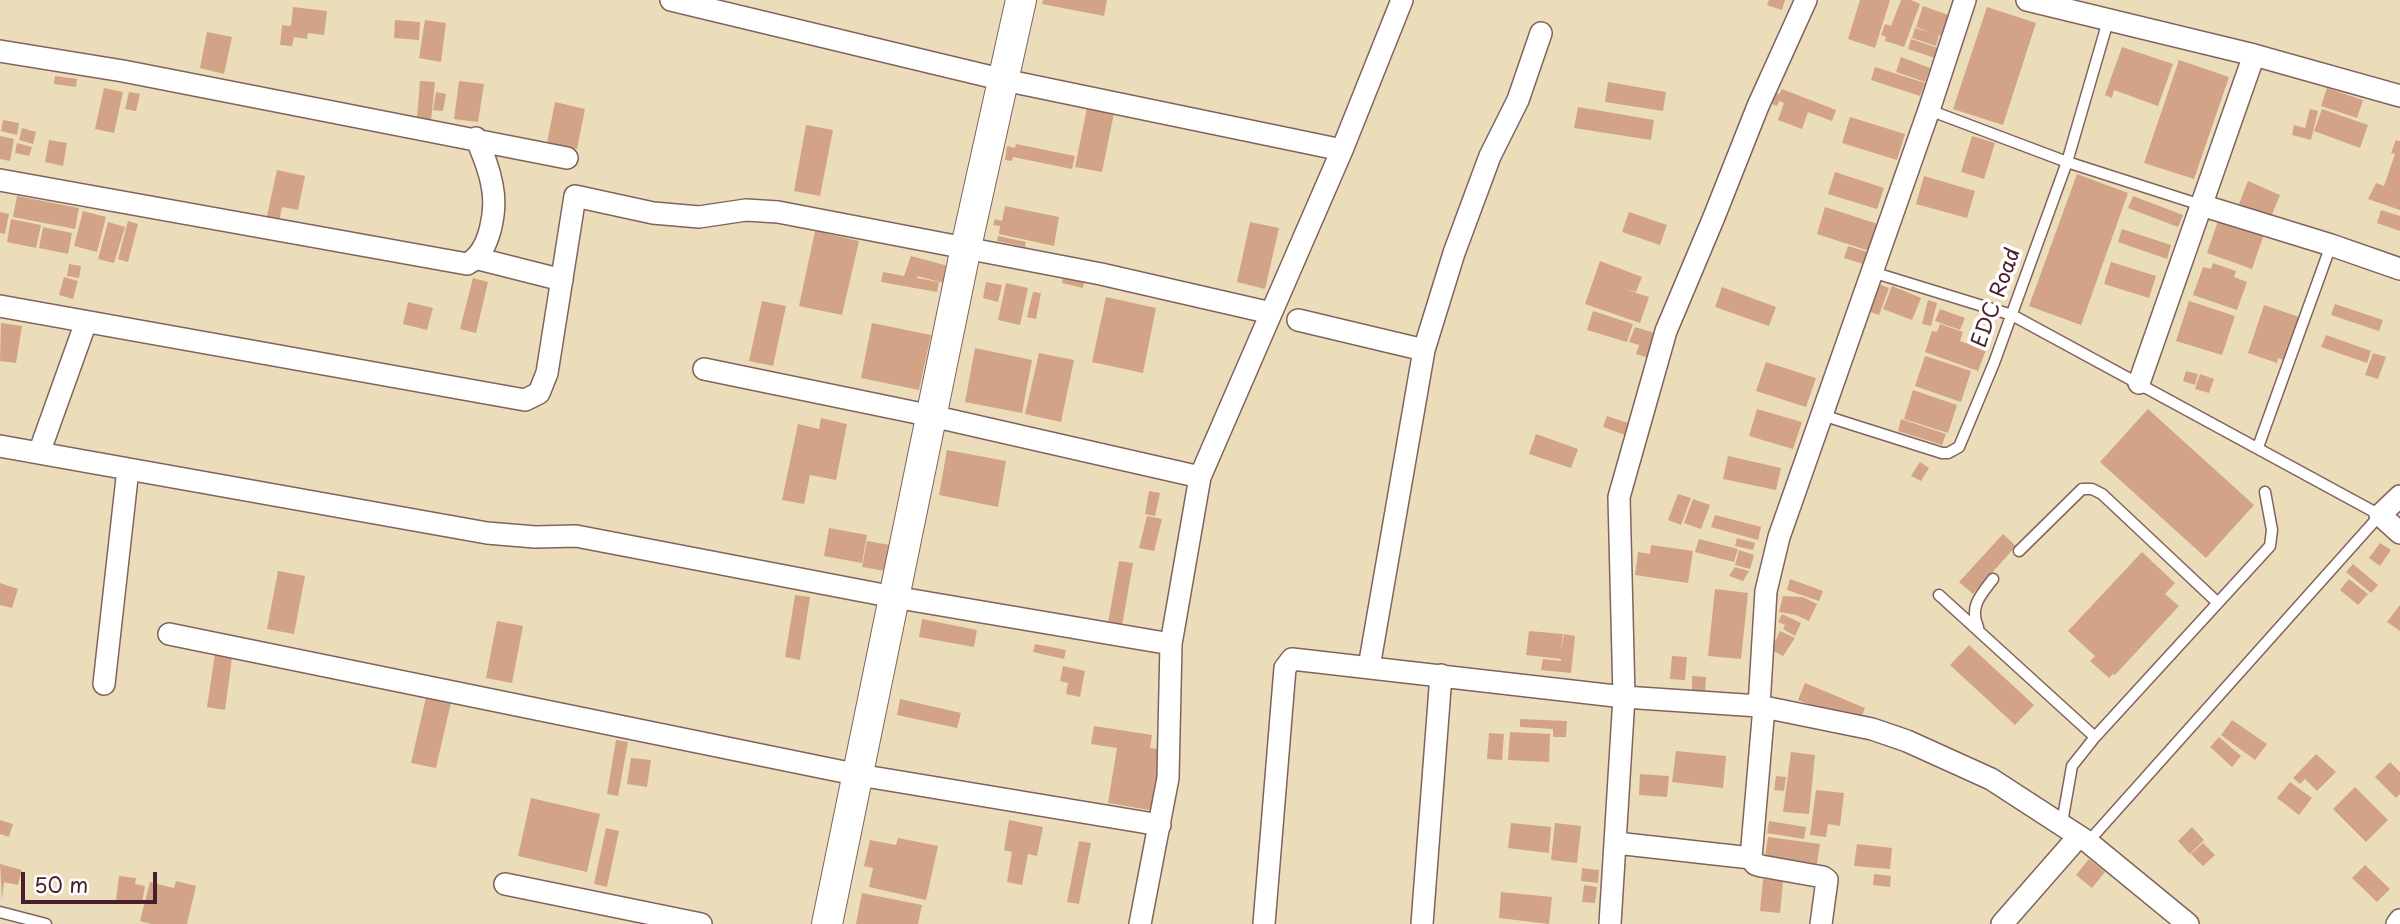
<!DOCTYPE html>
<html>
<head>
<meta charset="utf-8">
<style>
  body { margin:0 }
  #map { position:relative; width:2400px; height:924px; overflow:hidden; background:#ebddba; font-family:"Playpen Sans",sans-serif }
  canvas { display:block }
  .scale { position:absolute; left:21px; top:872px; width:136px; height:32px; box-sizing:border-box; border:4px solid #4a1f2b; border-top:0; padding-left:9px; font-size:21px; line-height:24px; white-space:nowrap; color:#4a1f2b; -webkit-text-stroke:5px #fff; paint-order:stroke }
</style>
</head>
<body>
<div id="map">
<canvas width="2400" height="924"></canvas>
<div class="scale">50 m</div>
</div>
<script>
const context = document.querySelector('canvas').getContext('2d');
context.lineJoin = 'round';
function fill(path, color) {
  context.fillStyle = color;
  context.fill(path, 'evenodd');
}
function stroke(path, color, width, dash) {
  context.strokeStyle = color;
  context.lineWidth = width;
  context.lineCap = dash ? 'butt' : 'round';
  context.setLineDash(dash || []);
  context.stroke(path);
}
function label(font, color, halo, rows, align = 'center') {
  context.font = font + ' "Playpen Sans",sans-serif';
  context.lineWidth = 7;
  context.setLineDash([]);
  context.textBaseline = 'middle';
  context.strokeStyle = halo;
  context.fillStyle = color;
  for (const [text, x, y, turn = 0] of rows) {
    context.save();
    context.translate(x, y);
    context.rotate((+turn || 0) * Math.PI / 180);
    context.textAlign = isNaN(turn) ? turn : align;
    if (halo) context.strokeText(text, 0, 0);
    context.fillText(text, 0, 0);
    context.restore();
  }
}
fill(new Path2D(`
  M1043 0H1107L1104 16 1042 4Z
  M1769 0H1785L1782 10 1767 5Z
  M1860 0H1890L1875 48 1848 39Z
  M1901 0H1911L1920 4 1904 47 1885 41 1886 37 1881 35 1885 24 1891 26Z
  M1923 6 1951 16 1944 37 1939 35 1936 46 1912 38 1915 28 1931 33 1916 27Z
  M293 7 327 11 324 35 308 33 307 39 294 37 292 46 280 45 282 25 291 26Z
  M1987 7 2036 23 2003 125 1953 109Z
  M395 20 420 22 419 40 394 38Z
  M425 20 446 23 441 62 419 58Z
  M207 32 232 37 224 74 200 68Z
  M1911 39 1938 48 1935 58 1908 49Z
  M2122 47 2173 64 2158 106 2114 90 2112 98 2105 95Z
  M1901 57 1930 68 1925 82 1896 72Z
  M2179 60 2229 77 2194 179 2144 163Z
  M1875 67 1925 83 1920 96 1871 80Z
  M55 76 77 79 76 87 54 84Z
  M420 81 435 82 431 121 417 119Z
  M459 81 484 84 478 122 454 119Z
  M1608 82 1666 92 1663 111 1605 102Z
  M104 88 123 92 114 133 95 129Z
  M2327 88 2363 100 2357 118 2321 106Z
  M1782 89 1836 110 1832 121 1808 112 1802 129 1778 120 1784 103 1779 101 1777 106 1765 101 1769 91 1779 94Z
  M129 92 140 94 136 111 125 109Z
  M436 92 446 94 443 111 433 110Z
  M555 102 585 109 577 149 547 143Z
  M1578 107 1654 120 1651 140 1574 128Z
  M1087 108 1114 113 1102 172 1075 167Z
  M2310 109 2318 111 2311 140 2292 135 2294 125 2305 128Z
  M2322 109 2368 125 2360 148 2314 131Z
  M1850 117 1905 134 1897 160 1842 143Z
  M3 120 19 123 17 135 1 131Z
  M806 125 833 130 820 196 794 191Z
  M22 128 36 132 33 144 19 140Z
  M0 136 14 139 10 161 0 159Z
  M1972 136 1995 143 1984 179 1961 172Z
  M49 140 67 143 63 166 45 162Z
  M2396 140 2400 141V210L2368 199 2376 183 2384 186 2395 154 2391 153Z
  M17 143 32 147 29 156 15 153Z
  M1016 144 1075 156 1072 169 1013 157 1012 161 1005 160 1007 146 1015 148Z
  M277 170 305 176 298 210 282 207 278 227 265 225Z
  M1835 172 1884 188 1877 209 1828 194Z
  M2077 174 2128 193 2081 325 2029 306Z
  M1924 176 1975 191 1967 218 1916 204Z
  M2248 181 2280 195 2271 217 2239 204Z
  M17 196 79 208 75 229 13 217Z
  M2133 196 2183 215 2178 227 2128 208Z
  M1005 206 1059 217 1054 246 999 234 1000 226 993 225 995 219 1002 221Z
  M1825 207 1878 224 1869 251 1817 234Z
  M2381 210 2400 216V231L2377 223Z
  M83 211 106 217 97 252 74 246Z
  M0 212 9 214 5 234 0 233Z
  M1629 212 1667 225 1660 245 1622 232Z
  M2219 218 2264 234 2252 269 2207 253Z
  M11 219 41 225 36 248 7 242Z
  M128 221 138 224 128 262 118 259Z
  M108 222 125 227 114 263 98 259Z
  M1250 222 1279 228 1265 289 1237 282Z
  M43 227 72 233 68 254 39 248Z
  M2122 229 2171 245 2167 259 2118 242Z
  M815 231 859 241 842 315 799 306Z
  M998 236 1026 242 1025 247 997 241Z
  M1848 246 1870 253 1866 265 1844 258Z
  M911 256 948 266 944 283 917 276V278L939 282 937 292 881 282 883 272 904 276Z
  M1600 261 1642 277 1636 292 1624 289 1649 297 1640 323 1585 304Z
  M2111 262 2156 276 2149 298 2104 284Z
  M2213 263 2236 271 2234 277 2247 282 2237 310 2193 295 2203 267 2211 269Z
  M69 264 81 266 79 278 67 276Z
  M64 277 78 281 73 299 59 295Z
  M1063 277 1084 282 1083 288 1062 283Z
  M473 278 488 282 476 333 460 329Z
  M986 282 1002 285 998 302 983 298Z
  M1006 283 1028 288 1020 325 998 320Z
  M1879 284 1889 288 1879 315 1868 311Z
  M1892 286 1921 298 1912 320 1883 309Z
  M1722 287 1776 307 1769 326 1715 307Z
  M1033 292 1041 293 1036 319 1027 317Z
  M1106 297 1156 308 1143 373 1092 362Z
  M1928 300 1937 303 1931 326 1922 324Z
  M762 301 786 306 773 366 749 361Z
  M2189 301 2235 316 2222 355 2176 341Z
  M408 302 433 308 427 330 403 324Z
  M2335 304 2383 320 2379 331 2331 315Z
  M2264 305 2302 318 2287 361 2278 358 2277 363 2248 353Z
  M1940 309 1965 318 1960 330 1935 321Z
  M1593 311 1633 324 1627 342 1587 330Z
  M1 323 22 326 16 363 0 361Z
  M872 323 931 335 919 390 861 378Z
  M1940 324 1963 332 1960 341 1986 350 1978 371 1925 352 1932 331 1937 332Z
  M1635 327 1661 335 1649 358 1636 354 1639 345 1629 342Z
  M2326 335 2371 351 2367 363 2321 347Z
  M975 348 1032 360 1022 413 965 402Z
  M1039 353 1074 360 1061 422 1025 414Z
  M2373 353 2386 357 2378 379 2365 375Z
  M1925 356 1971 371 1961 402 1915 386Z
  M1766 362 1816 378 1806 407 1756 391Z
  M2186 371 2198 374 2195 385 2183 381Z
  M2200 374 2214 379 2209 393 2195 389Z
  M1913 390 1957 405 1948 433 1904 419Z
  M1757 409 1802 422 1793 449 1749 436Z
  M2148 409 2254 505 2206 558 2100 462Z
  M1607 416 1631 424 1628 436 1603 427Z
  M821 418 847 424 836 480 810 475 804 504 782 500 798 424 819 429Z
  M1901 419 1946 434 1942 445 1898 431Z
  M1536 434 1578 449 1571 468 1529 454Z
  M947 450 1006 461 998 507 939 495Z
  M1728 456 1781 468 1776 490 1723 479Z
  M1920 462 1929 468 1921 481 1911 476Z
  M1149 491 1160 493 1155 516 1145 514Z
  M1678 494 1691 498 1681 525 1668 520Z
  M1693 499 1710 505 1701 529 1684 523Z
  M1715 515 1761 527 1758 540 1711 527Z
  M1147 516 1162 519 1154 551 1139 548Z
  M829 528 867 535 862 563 824 556Z
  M2003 534 2016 546 1973 594 1959 582Z
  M1737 538 1755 543 1753 550 1735 546Z
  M1699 539 1738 549 1734 562 1695 552Z
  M867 541 890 545 885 571 862 567Z
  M2380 543 2391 550 2380 566 2369 558Z
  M1651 545 1693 551 1688 583 1635 575 1638 552 1650 554Z
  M1739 550 1754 555 1750 569 1735 565Z
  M2142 552 2175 583 2165 594 2179 606 2115 675 2113 674 2109 678 2090 661 2095 656 2068 631Z
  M1119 561 1133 563 1122 626 1108 623Z
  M2353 564 2378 585 2371 593 2346 572Z
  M1735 567 1749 571 1743 581 1729 576Z
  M278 571 305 576 294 634 267 629Z
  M1790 579 1823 591 1819 601 1787 590Z
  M2349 579 2368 594 2358 605 2340 590Z
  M0 583 18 589 12 608 0 605Z
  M1715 589 1748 593 1741 659 1708 656Z
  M795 595 810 597 800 660 785 657Z
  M1783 596 1803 597 1817 604 1809 621 1796 615 1779 612Z
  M2400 605V631L2387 622Z
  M1782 614 1801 623 1795 636 1783 629 1785 625 1778 622Z
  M922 619 977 630 974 647 919 637Z
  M497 621 523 626 512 683 486 678Z
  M1529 631 1563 634 1561 652 1564 634 1575 636 1571 673 1541 670 1543 659 1561 661V659L1526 655Z
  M1780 631 1795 638 1783 656 1771 650Z
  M1035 644 1066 650 1064 659 1033 652Z
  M1969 645 2034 705 2015 725 1950 665Z
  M216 647 233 650 225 710 207 707Z
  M1672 656 1687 657 1685 680 1670 679Z
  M1063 666 1085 671 1080 697 1066 694 1068 683 1060 681Z
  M1692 676 1706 677 1705 695 1692 694Z
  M1805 683 1865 708 1859 723 1798 700Z
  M427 693 452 698 436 768 411 763Z
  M900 699 961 713 957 728 897 715Z
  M1520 719 1567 721 1566 737H1553V729L1520 727Z
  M2232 720 2267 744 2255 760 2221 735Z
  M1094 726 1152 735 1150 748 1165 750 1155 811 1108 803 1117 748 1091 744Z
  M1510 732 1550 734 1549 762 1508 760Z
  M1489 733 1504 734 1502 760 1487 759Z
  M2219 737 2241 756 2232 767 2210 747Z
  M616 740 628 742 618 796 607 794Z
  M1676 751 1726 756 1723 788 1672 782Z
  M1791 752 1815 755 1809 814 1783 812Z
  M2316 754 2336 772 2317 791 2305 779 2300 784 2293 778Z
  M631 758 651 760 647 787 627 784Z
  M2390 762 2400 772V794L2396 798 2375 777Z
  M1640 774 1669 776 1667 797 1639 795Z
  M1776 776 1786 777 1784 791 1774 790Z
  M2290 782 2312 798 2299 815 2277 798Z
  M2355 787 2388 820 2366 842 2333 809Z
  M1816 790 1844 793 1840 826 1828 824 1826 837 1810 835Z
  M531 798 600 814 587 872 518 856Z
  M0 820 13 824 9 837 0 834Z
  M1009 820 1043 827 1037 856 1028 854 1022 885 1007 882 1012 852 1004 850Z
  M1769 821 1806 827 1804 839 1767 833Z
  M1511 823 1551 827 1549 853 1508 848Z
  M1555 823 1581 826 1577 863 1551 860Z
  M2192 827 2204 840 2190 854 2178 841Z
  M606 828 619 831 607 887 594 884Z
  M1768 837 1820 844 1816 870 1764 863Z
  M898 838 938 846 926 900 869 887 873 868 864 866 870 840 896 845Z
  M1079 841 1091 843 1079 904 1067 902Z
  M2203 843 2215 855 2203 866 2191 854Z
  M1857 844 1892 848 1890 869 1854 866Z
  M2089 859 2105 872 2092 888 2076 875Z
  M0 864 22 870 18 885 4 882 2 900Z
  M2365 865 2390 889 2377 902 2352 878Z
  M1582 868 1599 870 1598 883 1581 881Z
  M1874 874 1891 876 1890 887 1873 885Z
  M119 876 136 878 135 884 145 886 142 904 116 900Z
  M1763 879 1783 881 1780 913 1760 911Z
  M176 881 196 886 187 924H151L140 921 150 882 174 888Z
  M1584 885 1597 887 1595 903 1582 902Z
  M1501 892 1552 897 1549 924 1499 918Z
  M862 893 922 905 918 924H856Z`), '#d3a387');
const lane = new Path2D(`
  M1929 110 2067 162 2201 205
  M1872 272 2012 315 2380 515 2088 842
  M1822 415 1942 453H1948L1959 447 1994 363 2067 162 2108 21
  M2258 447 2331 245
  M2019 551 2082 489H2092L2102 494 2218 603
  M1939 595 2095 737
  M1978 627C1969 606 1981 595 1993 579
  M2062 823 2072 766 2095 737 2270 546 2272 530 2265 492
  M0 912 46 924`);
const street = new Path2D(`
  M671 0 1004 80 1342 150
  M2027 0 2254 55 2400 96
  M0 51 123 71 567 158
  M0 180 467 264C491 252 497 209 492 185 489 168 483 154 476 138
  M2201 205 2331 245 2400 269
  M475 258 562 280
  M0 306 525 400 539 393 547 373 575 196 653 213 699 217 746 210 778 212 1101 274 1271 313
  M1298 320 1424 350
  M704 369 932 416 1200 477
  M2139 383 2254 55
  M0 446 487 533 535 537 576 536 894 597 1171 644
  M39 453 86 322
  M2400 496 2380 515 2400 533
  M169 634 859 775 1160 825
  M1369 667 1424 350 1454 253 1490 156 1518 100 1541 33
  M104 684 128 469
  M1759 706 1766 591 1779 537 1929 110 1965 0
  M1764 707 1751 858 1755 864 1761 866 1823 877 1827 880 1821 924
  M1616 843 1751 858
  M505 884 701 924
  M1140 924 1168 778 1171 644 1200 477 1342 150 1402 0
  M1264 924 1285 668 1292 659 1624 697 1759 706 1872 729 1907 741 1991 779 2088 842 2188 924
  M1422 924 1441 675
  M1610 924 1624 697 1619 497 1666 331 1714 217 1758 106 1806 0
  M2002 924 2079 836
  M2397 924 2400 920`);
const secondary = new Path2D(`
  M827 924 966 247 1021 0`);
stroke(lane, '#82625d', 13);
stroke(street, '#82625d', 24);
stroke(secondary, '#82625d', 32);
stroke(lane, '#fff', 10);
stroke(street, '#fff', 21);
stroke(secondary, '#fff', 30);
label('21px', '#4a1f2b', '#fff', [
  ["EDC Road",1997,298,-70]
]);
</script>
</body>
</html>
